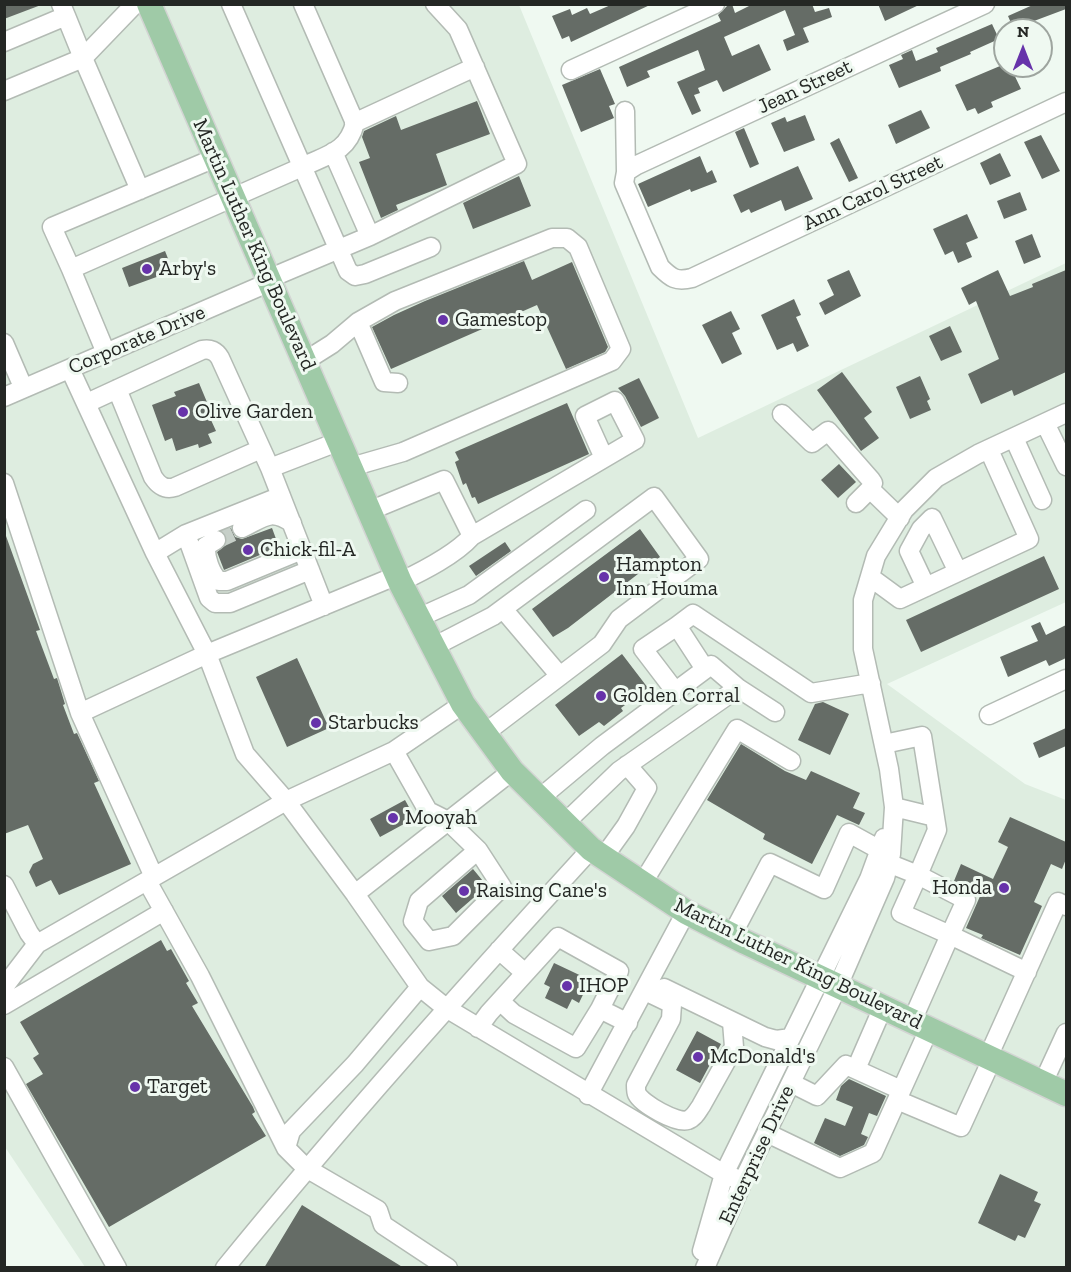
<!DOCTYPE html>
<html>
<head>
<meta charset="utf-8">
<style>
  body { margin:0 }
  #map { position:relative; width:1071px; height:1272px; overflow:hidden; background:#eff9f1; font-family:"Zilla Slab",serif }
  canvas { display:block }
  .frame { position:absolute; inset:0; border:6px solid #242724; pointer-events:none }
  .north { position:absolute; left:993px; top:18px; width:60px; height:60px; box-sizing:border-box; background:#eff9f1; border:2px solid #9ea59f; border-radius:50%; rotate:0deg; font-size:16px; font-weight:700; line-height:24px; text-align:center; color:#242724 }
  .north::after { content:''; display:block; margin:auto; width:21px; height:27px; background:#6733aa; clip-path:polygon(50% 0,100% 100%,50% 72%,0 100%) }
</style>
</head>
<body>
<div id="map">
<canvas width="1071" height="1272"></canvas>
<div class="frame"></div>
<div class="north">N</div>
</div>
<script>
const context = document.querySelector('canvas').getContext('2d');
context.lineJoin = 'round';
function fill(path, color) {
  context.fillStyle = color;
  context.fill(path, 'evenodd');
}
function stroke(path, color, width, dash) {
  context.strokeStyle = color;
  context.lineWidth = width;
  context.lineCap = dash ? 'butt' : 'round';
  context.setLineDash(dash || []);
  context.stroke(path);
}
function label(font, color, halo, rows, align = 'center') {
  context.font = font + ' "Zilla Slab",serif';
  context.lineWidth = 6;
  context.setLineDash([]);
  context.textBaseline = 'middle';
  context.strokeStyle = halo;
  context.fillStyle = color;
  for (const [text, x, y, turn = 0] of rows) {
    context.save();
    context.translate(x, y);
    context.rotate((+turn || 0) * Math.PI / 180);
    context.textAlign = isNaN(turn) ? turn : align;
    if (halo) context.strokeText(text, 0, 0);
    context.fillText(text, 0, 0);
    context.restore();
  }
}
fill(new Path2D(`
  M4 5H519L698 438 1066 263V602L887 684 1025 784 1066 800V1267H85L5 1147Z`), '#deede0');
fill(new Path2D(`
  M4 4H41V5L4 19Z
  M613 4H652L571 42 569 36 562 39 552 16 570 9 572 15 587 8 590 14Z
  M729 4H732L735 13 753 4H812L815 12 829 8 832 17 803 28 809 42 787 51 783 40 795 35 785 10 724 37 732 56 759 44 771 70 723 92 717 80 698 88 700 93 694 95 701 111 692 115 677 82 705 70 698 50 647 71 650 77 627 87 619 67 721 21 718 15Z
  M878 4H921L885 21Z
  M1035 4H1066V9L1034 21 1038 30H1014L1008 16Z
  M992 24 999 39 970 52 971 54 940 67 941 71 899 88 889 65 903 59 901 55 912 50 916 61 938 52 936 48Z
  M1000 66H1010L1021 89 991 102 993 107 978 114 975 108 967 111 955 85Z
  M600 69 615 104 609 106 614 118 581 132 562 85Z
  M477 101 490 134 436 154 447 185 396 205 398 210 381 218 359 162 370 158 362 137 364 131 396 116 401 130Z
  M921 110 930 128 896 144 888 125Z
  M805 115 815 140 784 152 771 123 785 117 787 122Z
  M744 128 759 164 750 168 735 132Z
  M1041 135 1060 171 1042 179 1024 142Z
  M839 138 858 178 849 182 830 143Z
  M1000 153 1011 176 990 185 980 163Z
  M700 156 707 173 712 170 717 182 691 192 690 189 648 207 638 184Z
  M798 166 813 199 785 211 781 200 751 213 749 209 741 213 733 195Z
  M519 176 531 206 473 229 463 203Z
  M1020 192 1027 210 1004 219 997 201Z
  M967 214 978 238 966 243 972 257 958 263 953 251 945 255 933 229Z
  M1032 234 1041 257 1024 264 1015 241Z
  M165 251 173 271 129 287 122 268Z
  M524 261 532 280 572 262 608 347 605 352 566 369 537 305 391 369 372 327 394 315 425 301Z
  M849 270 861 296 825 315 819 303 834 295 827 280Z
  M998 270 1010 296 1033 287 1032 284 1066 270V372L1014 396 1012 390 981 404 968 374 999 359 976 301 969 305 961 288Z
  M794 299 801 315 796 317 809 346 797 352 793 343 777 350 761 315Z
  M731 311 740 329 732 333 742 354 722 364 702 325Z
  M950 326 962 352 941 361 929 336Z
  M842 372 872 412 864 418 879 438 861 451 817 390Z
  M920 376 930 399 927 401 931 410 910 419 896 387Z
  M639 378 659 418 641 427 625 396 618 388Z
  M199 383 214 419 211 420 216 431 208 434 212 443 199 448 198 444 176 451 172 438 165 441 152 405 176 396 174 392Z
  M567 403 589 454 478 504 475 497 472 498 466 483 463 485 455 462 459 460 455 452Z
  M839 464 856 482 838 498 821 480Z
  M231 528 235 537 242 539 272 528 279 547 224 570 217 552 226 545 227 539 223 531Z
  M640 529 660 557 568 628 553 637 532 609Z
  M6 536 40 630 36 631 54 679 57 678 65 704 63 705 74 734 77 733 99 781 94 783 131 864 59 895 51 880 36 887 29 872 33 864 43 859 28 825 4 834V537Z
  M505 542 511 551 476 576 469 566Z
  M1044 556 1059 589 921 652 906 620Z
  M1040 622 1046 635 1066 625V658L1049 666 1046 660 1008 677 1000 657 1038 641 1031 626Z
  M622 654 648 688 621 708 623 711 604 726 599 722 579 736 555 705Z
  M297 658 329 728 287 747 256 677Z
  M823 702 849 714 830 755 798 740 815 704Z
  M1066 728V746L1039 758 1033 743Z
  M741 744 785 771 806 780 811 771 860 793 853 808 865 813 859 825 837 815 812 864 763 839 765 834 707 800Z
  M405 800 415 818 380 837 370 819Z
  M1010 817 1066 842V859L1062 869 1051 864 1034 902 1042 906 1020 955 981 938 983 935 966 928 981 894 954 881 961 864 993 879 1008 847 998 842Z
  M473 869 487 886 456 913 442 896Z
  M161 940 167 951 171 949 189 981 186 983 198 1003 192 1006 253 1107 255 1112 252 1114 266 1136 109 1227 26 1084 43 1074 33 1058 39 1054 20 1022Z
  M554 963 590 980 579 1003 572 999 567 1009 545 998 550 987 544 984Z
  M697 1031 721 1044 700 1083 676 1070Z
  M849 1079 886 1096 877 1116 869 1113 861 1134 868 1137 864 1145 840 1156 814 1143 825 1118 845 1126 853 1107 836 1100 841 1086Z
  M1000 1174 1038 1192 1034 1201 1041 1204 1025 1238 1018 1235 1015 1241 978 1223Z
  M302 1205 404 1268H264Z`), '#656c66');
stroke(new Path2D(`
  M216 540 242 528`), '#c6cfc8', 18, [18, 9]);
const minor = new Path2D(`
  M135 4 83 58 140 190
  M231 4 348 271 355 276 365 274 431 247
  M4 42 66 16 61 4
  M571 70 715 4
  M4 91 83 58 66 16
  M625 111 626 172 624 183 660 267C671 278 676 282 692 278L1066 102
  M354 123 475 67
  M333 152 370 236
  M626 172 637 165 985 4
  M71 269 52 227 215 158
  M268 279 370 236 517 164 458 29 435 4
  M358 322 384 382 398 383
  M4 343 23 387
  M106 353 71 269 302 167C327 155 348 152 355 123L303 4
  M305 361 332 344 358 322 395 301 552 238H567L578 247 621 349 612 361 403 452 351 467
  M70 369 155 553 207 654 245 754 286 801 355 894 420 987 446 1008 724 1174 743 1181
  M117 389 153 477C159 486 165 490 175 487L261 449
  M4 397 270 282
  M87 403 202 350C210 348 216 351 220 358L270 468 324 606
  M782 414 812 443 828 431 871 480 873 483 870 489
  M1045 423 1066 466
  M1014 438 1042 500
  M270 468 340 441
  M4 483 80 713 154 877
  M856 503 870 489 900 518
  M369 511 444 480 472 536C455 555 423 571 400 582
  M242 528C264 518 270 508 292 523
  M186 534 209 598 215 603H230L310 570
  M472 536 635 440 615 401 585 416 604 458
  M216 540 206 546C205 557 211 574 219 581H227L302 550
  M155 553 186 534 281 496
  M870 577 900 599 1029 539 989 450
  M926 587 909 551 921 529 932 518 958 572
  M503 609 560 676
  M418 618 469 595 586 510
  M677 626 693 614 811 693 871 683
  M433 647 493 616 654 497 699 559 619 619 602 644 485 733
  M738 688 775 712
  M675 691 643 649 677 626 705 669
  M80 713 207 654 398 575
  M989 715 1066 679
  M884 744 922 736 937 830 918 875 966 900 950 935 901 913 918 875 888 863
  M394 751 428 811 448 821 478 850 502 887 453 936 429 941 413 921 419 901 478 850
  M540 798 602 746 711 665 738 688 619 771 565 823
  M894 807 935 817
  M603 858 626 826 647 788 627 765
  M147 881 200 976 286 1148 306 1168 378 1210 383 1225 448 1268
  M642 884 737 729 791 761
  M4 885 29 933 37 944 286 801 394 751 463 704
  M355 894 512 771
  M732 935 770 863 824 889 849 833 880 850
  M499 950 525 973
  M4 987 37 944
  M664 988 765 1037 776 1040 791 1038
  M645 991 672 1004 671 1019 636 1085C636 1087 636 1092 637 1094 642 1104 677 1124 688 1120 694 1118 697 1112 701 1106L734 1047 732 1022
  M500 1001 514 1014 576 1048 600 1009
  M4 1005 164 911
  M912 1021 950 935 1027 972
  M478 1028 489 1013 558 937 619 971 600 1009 628 1023
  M988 1057 1058 902 1066 906
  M4 1067 117 1268
  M856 1069 883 1007
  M791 1083 817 1096 846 1065 901 1090
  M1043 1083 1066 1033
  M588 1095 686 912
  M897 1100 961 1127 992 1059
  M767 1133 840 1168 873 1153 929 1029
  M286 1148 291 1131 355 1064 420 987
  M702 1251 724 1174 869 879 884 838
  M225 1268C342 1124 466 986 591 849
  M705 1268 743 1181 838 986 885 878 891 854 894 807 889 769 863 649V600L876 556 904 510 936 478 978 454 1066 413`);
const major = new Path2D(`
  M149 4 400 582 463 704 512 771 591 849 686 912 745 942 1066 1094`);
stroke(minor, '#b3bbb4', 21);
stroke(major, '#d3d4d3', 27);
stroke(minor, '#fff', 18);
stroke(major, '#9fcaa7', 24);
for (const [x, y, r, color] of [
  [147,269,6,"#6733aa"],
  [443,320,6,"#6733aa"],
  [183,412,6,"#6733aa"],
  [248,550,6,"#6733aa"],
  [604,577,6,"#6733aa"],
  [601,696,6,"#6733aa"],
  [316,723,6,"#6733aa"],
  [393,818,6,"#6733aa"],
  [1004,888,6,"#6733aa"],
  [464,891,6,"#6733aa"],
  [567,986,6,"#6733aa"],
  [698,1057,6,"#6733aa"],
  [135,1087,6,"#6733aa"]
]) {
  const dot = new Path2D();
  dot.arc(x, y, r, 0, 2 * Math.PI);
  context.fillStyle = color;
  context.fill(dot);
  stroke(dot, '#eff9f1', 2);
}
label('21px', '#242724', '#eff9f1', [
  ["Jean Street",805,87,-25],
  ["Ann Carol Street",873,193,-25],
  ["Martin Luther King Boulevard",254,245,66],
  ["Corporate Drive",137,340,-23],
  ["Martin Luther King Boulevard",798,964,26],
  ["Enterprise Drive",757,1155,-65]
]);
label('21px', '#242724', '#eff9f1', [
  ["Arby's",159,269],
  ["Gamestop",455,320],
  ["Olive Garden",195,412],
  ["Chick-fil-A",260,550],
  ["Hampton",616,565],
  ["Inn Houma",616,589],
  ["Golden Corral",613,696],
  ["Starbucks",328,723],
  ["Mooyah",405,818],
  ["Honda",992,888,"right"],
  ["Raising Cane's",476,891],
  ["IHOP",579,986],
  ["McDonald's",710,1057],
  ["Target",147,1087]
], 'left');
</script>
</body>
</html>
